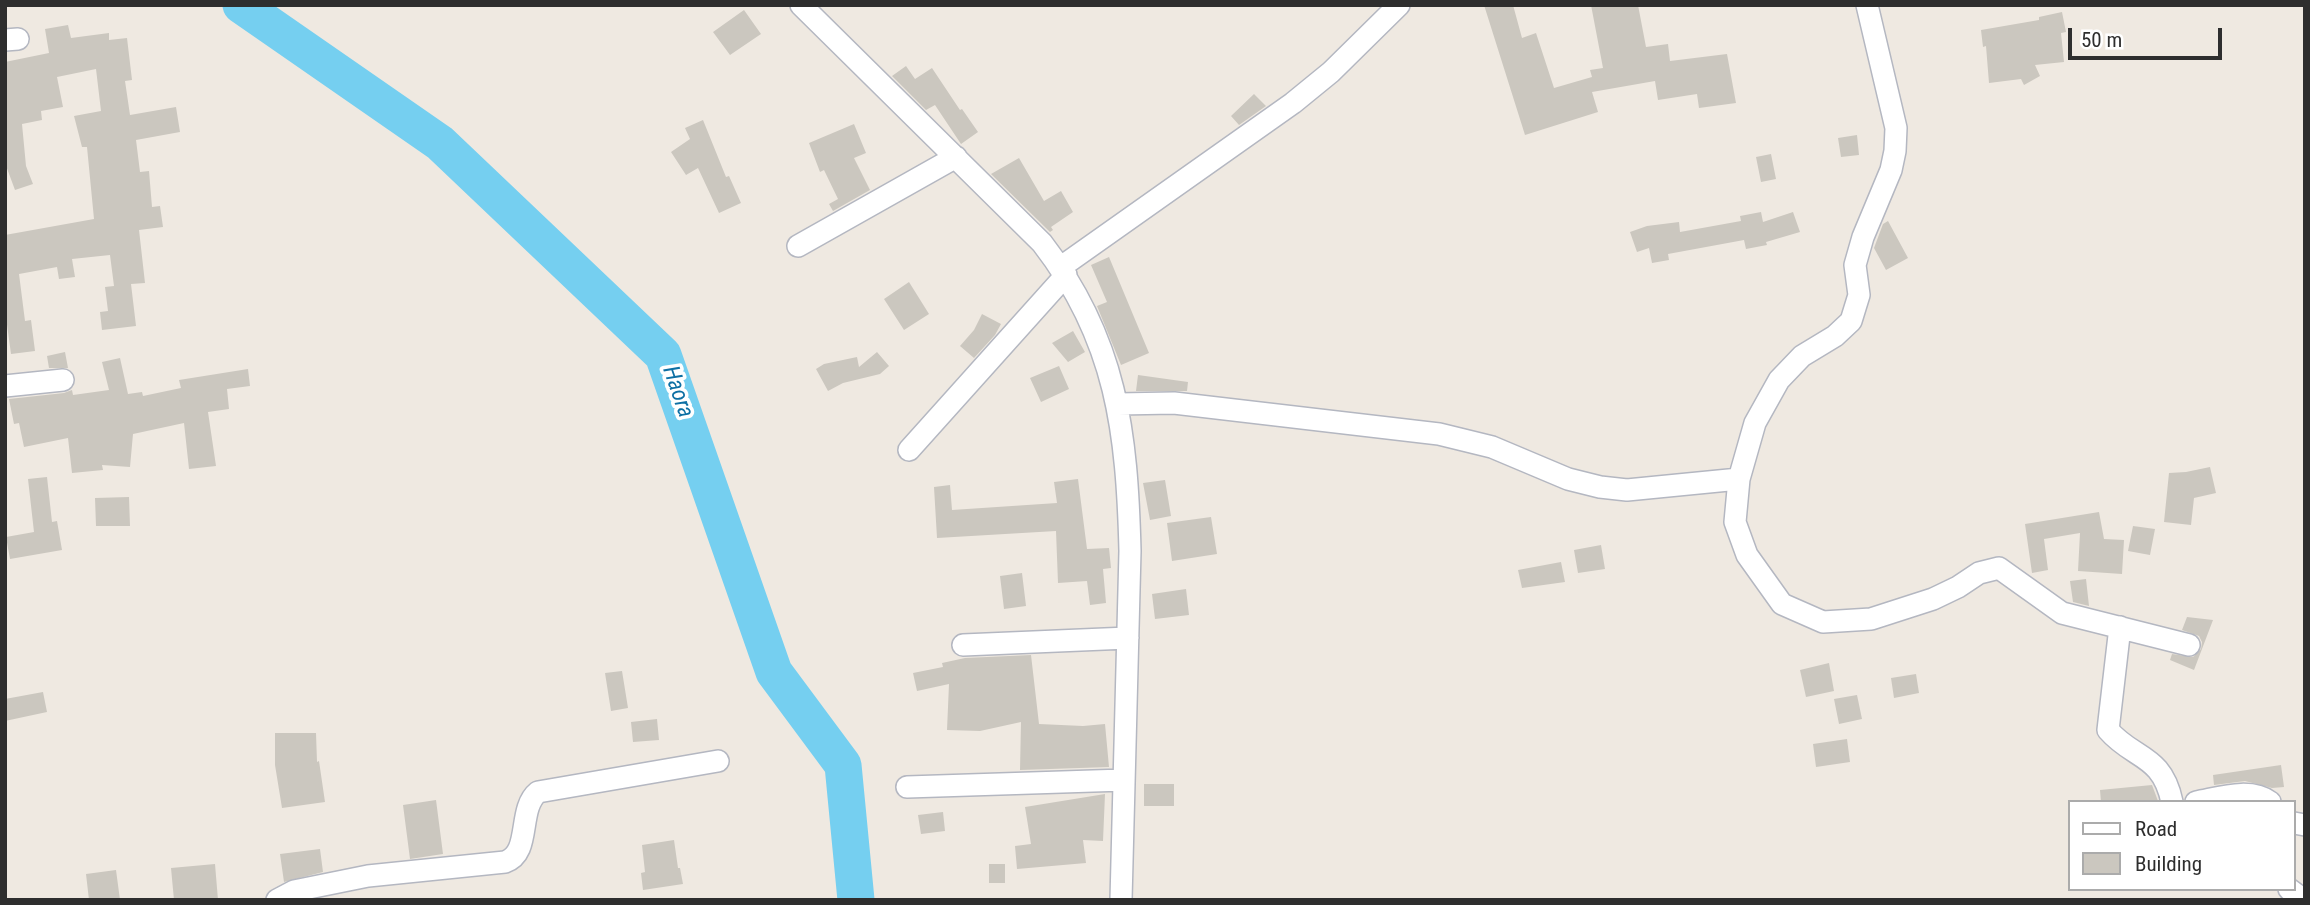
<!DOCTYPE html>
<html>
<head>
<meta charset="utf-8">
<style>
  body { margin:0 }
  #map { position:relative; width:2310px; height:905px; overflow:hidden; background:#efe9e1; font-family:"Roboto Condensed",sans-serif }
  canvas { display:block }
  .frame { position:absolute; inset:0; border:7px solid #2e2e2e; pointer-events:none }
  .legend { position:absolute; left:2068px; top:800px; width:228px; height:91px; box-sizing:border-box; background:#fff; border:2px solid #ababab; margin:0; padding:9px 12px; list-style:none; font-size:21px; color:#2e2e2e }
  .legend li { display:flex; align-items:center; gap:14px; height:35px }
  .legend b { width:35px; border:2px solid #ababab }
  .scale { position:absolute; left:2068px; top:28px; width:154px; height:32px; box-sizing:border-box; border:4px solid #2e2e2e; border-top:0; padding-left:9px; font-size:21px; line-height:24px; white-space:nowrap; color:#2e2e2e; -webkit-text-stroke:5px #fff; paint-order:stroke }
</style>
</head>
<body>
<div id="map">
<canvas width="2310" height="905"></canvas>
<div class="frame"></div>
<ul class="legend">
<li><b style="height:9px;background:#fff"></b>Road</li>
<li><b style="height:19px;background:#cbc7bf"></b>Building</li>
</ul>
<div class="scale">50 m</div>
</div>
<script>
const context = document.querySelector('canvas').getContext('2d');
context.lineJoin = 'round';
function stroke(path, color, width, dash) {
  context.strokeStyle = color;
  context.lineWidth = width;
  context.lineCap = dash ? 'butt' : 'round';
  context.setLineDash(dash || []);
  context.stroke(path);
}
function fill(path, color) {
  context.fillStyle = color;
  context.fill(path, 'evenodd');
}
function label(font, color, halo, rows, align = 'center') {
  context.font = font + ' "Roboto Condensed",sans-serif';
  context.lineWidth = 7;
  context.setLineDash([]);
  context.textBaseline = 'middle';
  context.strokeStyle = halo;
  context.fillStyle = color;
  for (const [text, x, y, turn = 0] of rows) {
    context.save();
    context.translate(x, y);
    context.rotate((+turn || 0) * Math.PI / 180);
    context.textAlign = isNaN(turn) ? turn : align;
    if (halo) context.strokeText(text, 0, 0);
    context.fillText(text, 0, 0);
    context.restore();
  }
}
stroke(new Path2D(`
  M241 5 440 143 663 355 774 672 843 765 856 900`), '#75cff0', 37);
fill(new Path2D(`
  M1484 5H1513L1522 38 1536 33 1554 88 1592 77 1590 70 1603 68 1591 5H1638L1646 47 1668 44 1670 61 1727 54 1736 103 1699 108 1697 94 1658 100 1655 81 1592 92 1598 112 1525 135Z
  M744 10 761 34 730 55 713 32Z
  M2062 12 2066 32 2061 33 2064 62 2035 65 2040 76 2024 85 2021 79 1989 83 1986 46 1983 47 1981 30 2039 20V17Z
  M68 25 71 38 109 33V40L127 38 132 80 125 81 130 115 176 107 180 132 136 140 140 172 149 171 152 207 160 206 163 227 139 230 145 283 131 284 136 326 102 330 100 312 108 311 105 287 114 286 110 255 72 259 75 277 59 279 57 267 19 274 25 321 31 320 35 351 11 354 5 310V235L94 219 87 147H82L74 116 101 111 96 69 57 77 63 107 41 111 42 120 22 124 26 166 33 184 15 190 5 163V62L49 53 45 29Z
  M906 66 915 79 932 68 960 110 962 109 978 132 961 144 935 105 926 110 892 76Z
  M1254 94 1266 106 1239 125 1231 116Z
  M703 120 726 177 729 176 741 203 719 213 698 168 686 175 671 152 690 139 685 128Z
  M854 124 866 153 854 158 870 190 833 211 829 204 838 199 824 170 820 172 809 143Z
  M1857 135 1859 155 1841 157 1838 138Z
  M1771 154 1776 179 1761 182 1756 157Z
  M1019 158 1044 201 1061 191 1073 212 1051 227 1053 230 1050 232 991 174Z
  M1761 212 1763 222 1793 212 1800 232 1766 242 1767 245 1746 249 1744 240 1668 254 1669 260 1652 263 1649 248 1637 252 1630 232 1647 226 1679 222 1680 232 1741 221 1740 216Z
  M1888 221 1908 258 1886 270 1874 248 1883 224Z
  M1109 257 1149 353 1121 365 1097 306 1107 302 1091 265Z
  M909 282 929 314 904 330 884 299Z
  M982 314 1001 324 995 335 974 358 960 346 974 330Z
  M1073 331 1085 352 1068 362 1052 343Z
  M65 352 68 368H49L47 356Z
  M877 352 889 366 880 374 843 383 828 391 816 369 824 364 857 357 859 367Z
  M120 358 128 394 142 392 143 396 181 388 179 380 248 369 250 386 227 389 229 409 208 412 216 466 189 469 184 423 133 434 130 467 102 465 103 470 72 473 68 438 24 447 19 423 14 424 9 399 64 393 72 390 73 395 109 390 102 362Z
  M1059 366 1069 389 1041 402 1030 378Z
  M1138 375 1188 382 1187 391H1136Z
  M2210 467 2216 493 2194 498 2191 525 2164 522 2169 473 2186 472Z
  M47 477 52 522 57 521 62 550 10 559 6 537 34 532 28 479Z
  M1078 479 1087 549 1109 548 1111 568 1103 569 1106 603 1090 605 1087 581 1058 583 1056 531 937 538 934 487 950 485 952 510 1057 503 1054 482Z
  M1165 480 1171 516 1150 520 1143 483Z
  M129 497 130 526H96L95 498Z
  M2099 512 2104 539 2124 540 2122 574 2078 571 2080 533 2044 539 2048 570 2032 573 2025 524Z
  M1211 517 1217 554 1172 561 1167 523Z
  M2133 526 2155 529 2150 555 2128 551Z
  M1601 545 1605 569 1578 573 1574 550Z
  M1561 562 1565 582 1522 588 1518 570Z
  M1022 573 1026 606 1004 609 1000 576Z
  M2086 579 2089 606 2073 602 2070 581Z
  M1186 589 1189 615 1155 619 1152 594Z
  M2187 617 2213 620 2194 670 2170 660 2172 654 2193 657 2201 649 2202 642 2199 636 2182 630Z
  M1031 655 1039 724 1083 726 1105 724 1109 767 1020 770 1021 722 980 731 947 730 949 684 917 691 913 673 943 667 942 663 965 658Z
  M1829 663 1834 691 1806 697 1800 670Z
  M622 671 628 708 611 711 605 673Z
  M1916 674 1919 693 1894 698 1891 678Z
  M43 692 47 712 5 721V699Z
  M1857 695 1862 719 1839 724 1834 699Z
  M657 719 659 740 633 742 631 722Z
  M275 733H316L317 762 319 761 325 802 282 808 275 765Z
  M1847 739 1850 762 1816 767 1813 744Z
  M2281 765 2284 787 2272 788 2245 781 2214 785 2213 775Z
  M1144 784H1174V806H1144Z
  M2152 785 2158 801 2101 802 2100 790Z
  M1105 794 1103 841 1083 840 1086 863 1017 869 1015 846 1031 844 1025 807Z
  M436 800 443 854 410 859 403 805Z
  M943 812 945 831 921 834 918 815Z
  M674 840 678 868H680L683 884 643 890 641 873 645 872 642 845Z
  M320 849 323 872 284 882 280 854Z
  M215 864 218 900H174L171 868Z
  M989 864H1005V883H989Z
  M116 870 120 900H89L86 874Z`), '#cbc7bf');
const minor = new Path2D(`
  M801 5 1042 243C1117 340 1127 433 1130 551L1121 900
  M1867 5 1896 128 1895 151 1891 170 1863 237 1855 265 1859 295 1851 321 1835 336 1802 356 1779 380 1755 423 1739 479 1735 522 1747 555 1782 604 1823 622 1871 619 1933 599 1958 587 1979 573 1999 568 2062 613 2189 645
  M5 40 18 39
  M798 246 956 157
  M1061 267 1293 103 1331 72 1399 5
  M5 386 63 380
  M1118 404 1174 403 1439 434 1492 447 1568 479 1600 487 1627 490 1739 479
  M909 450 1066 275
  M2120 627 2108 730C2134 760 2162 754 2172 802
  M963 645 1128 638
  M907 787 1124 780
  M2196 802C2219 798 2250 787 2270 802
  M2294 823 2305 825
  M2289 889 2304 900
  M277 900 294 891 368 876 505 862C532 853 517 809 538 792L718 761`);
stroke(minor, '#b4b7c1', 24);
stroke(minor, '#fff', 21);
label('italic 23px', '#0d6fa3', '#fff', [
  ["Haora",677,392,71]
]);
</script>
</body>
</html>
